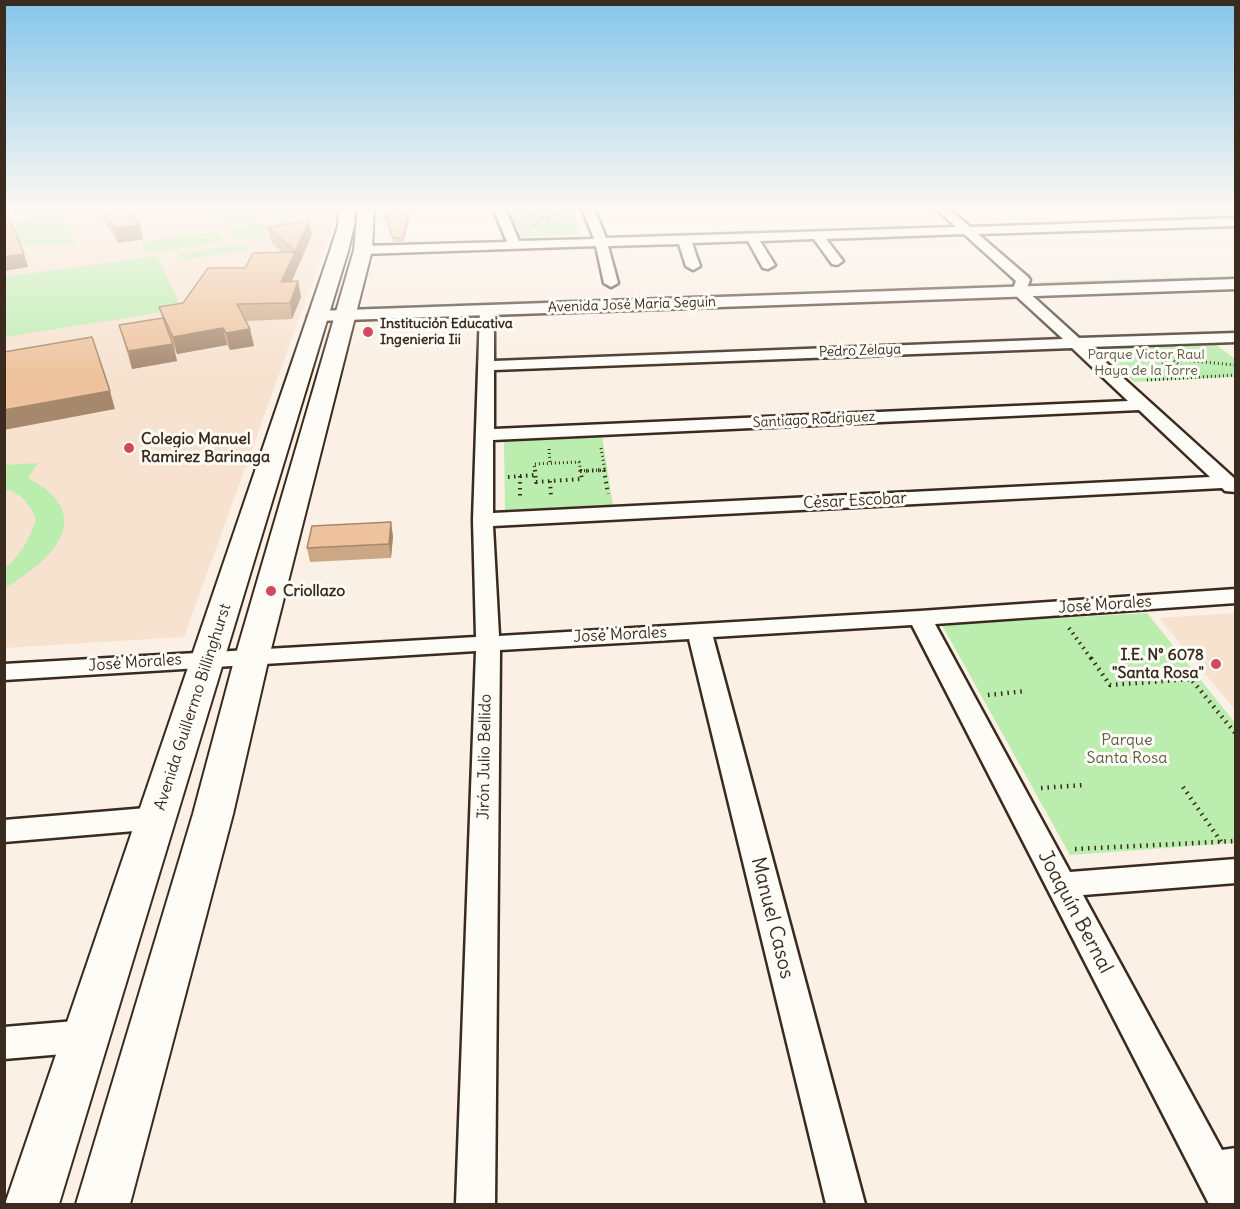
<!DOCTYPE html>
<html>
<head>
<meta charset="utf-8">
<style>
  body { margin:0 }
  #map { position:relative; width:1240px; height:1209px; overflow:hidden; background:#faf0e5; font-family:Delius,sans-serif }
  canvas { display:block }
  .frame { position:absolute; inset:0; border:6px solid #3b2a1e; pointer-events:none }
</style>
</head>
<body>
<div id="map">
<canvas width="1240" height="1209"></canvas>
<div class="frame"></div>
</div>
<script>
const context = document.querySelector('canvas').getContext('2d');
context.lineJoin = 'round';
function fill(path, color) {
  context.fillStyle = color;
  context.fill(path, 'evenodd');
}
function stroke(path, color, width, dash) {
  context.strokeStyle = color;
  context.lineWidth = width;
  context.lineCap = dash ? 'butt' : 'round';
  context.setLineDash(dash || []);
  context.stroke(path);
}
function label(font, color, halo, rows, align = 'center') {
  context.font = font + ' Delius,sans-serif';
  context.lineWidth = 6;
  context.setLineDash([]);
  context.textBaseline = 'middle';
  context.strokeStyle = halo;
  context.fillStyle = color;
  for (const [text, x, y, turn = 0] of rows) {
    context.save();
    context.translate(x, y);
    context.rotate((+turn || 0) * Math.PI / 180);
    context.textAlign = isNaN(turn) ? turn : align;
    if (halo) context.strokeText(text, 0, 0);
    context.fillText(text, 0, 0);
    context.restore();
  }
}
fill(new Path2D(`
  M25 208H332V225L328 239 184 637 5 648V211Z
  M1235 613H1236L1235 710 1159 618Z`), '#f6e2cf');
fill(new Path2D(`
  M215 208H243L255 220 229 224Z
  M509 208H573L579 235 519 237Z
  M1162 208H1229L1235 213C1216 218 1179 219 1162 208Z
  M63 215 77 245H22L14 221Z
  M296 219 306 230 235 240 226 230Z
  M215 231 224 242 148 253 141 242Z
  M243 244 248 250 183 260 179 253Z
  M157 256 182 309 5 337 4 277Z
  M1236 276 1235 280 1044 287 1039 282Z
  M995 285 1000 290 360 311 361 307Z
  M1211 341 1235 359V377L1134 382 1094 346Z
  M602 436 613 505 505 510 504 440Z
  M38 463 28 478C99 516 52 560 5 588V568C21 555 30 538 36 519 30 504 21 493 5 489V465Z
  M1147 613 1235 723V843L1070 855 942 625Z`), '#baedae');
const minor = new Path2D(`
  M493 208H505L519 241 594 239 582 208H594L606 238 956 227 935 208H948L970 227 1236 218V226L978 234 1028 277 1030 280 1026 290 1079 338 1236 333V342L1089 347 1234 478 1236 492 1225 491 1222 488 493 526 499 636 920 611 1236 589V603L935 624 1070 872 1236 859V883L1083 895 1222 1150 1236 1148V1204H1209L912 625 713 637 865 1204H826L689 639 500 650 495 1204H456L476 651 4 680V664L476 637 473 520 480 310 482 307 487 306 494 310V361L1063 339 1014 294 1012 291 1016 281 964 234 826 239 843 261 837 265 832 264 814 239 760 241 775 265 768 269 763 268 748 241 692 243 700 266 693 270 686 266 679 244 608 246 618 283 611 287 604 283 596 246 363 254 357 250 363 246 507 242ZM1072 348 1128 401 494 429V370ZM1139 410 1210 477 493 513V440Z
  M158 807 168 811 172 818 168 825 158 829 4 842V820Z
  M87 1020 99 1025 104 1036 99 1047 87 1052 4 1059V1027Z`);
const tertiary = new Path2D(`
  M1236 279V289L317 321 311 320 308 316 311 312 317 311Z`);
const secondary = new Path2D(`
  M339 208H355L354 226 348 251 59 1204H5L330 251 338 226Z
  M358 208H374L372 250 269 657 233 814 130 1204H76L193 814 235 657 354 250Z`);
stroke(minor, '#3b2a1e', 5);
stroke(tertiary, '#3b2a1e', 5);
stroke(secondary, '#3b2a1e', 4);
stroke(new Path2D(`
  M540 208 529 211 530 216 543 218 555 214 553 210 544 208
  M555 214 571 219
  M532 227 543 218 559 225`), '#3b2a1e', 2, [1, 2]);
stroke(new Path2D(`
  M1171 358 1193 376
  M1182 360 1236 365
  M1142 377 1171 359
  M1147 380 1236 375
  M601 448 605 471
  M549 449 550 463
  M535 471 534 464 579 462 581 471
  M580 471 605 470`), '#3b2a1e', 3, [1, 3]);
stroke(new Path2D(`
  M535 470 536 482 582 479 580 470
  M604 470 608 494
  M580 471 605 470
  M520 476V499
  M508 477 535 475
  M550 481 551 498
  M1069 628 1092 660`), '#3b2a1e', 4, [1.5, 4.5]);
stroke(new Path2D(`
  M1091 658 1110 685 1191 679 1236 734
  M988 695 1026 691
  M1183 787 1222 843
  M1041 788 1084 785
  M1075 849 1236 841`), '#3b2a1e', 4.5, [1.5, 5]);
fill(minor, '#fdfcf7');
fill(tertiary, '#fdfcf7');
fill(secondary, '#fdfcf7');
fill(new Path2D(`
  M95 208H128L143 239 118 243Z
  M385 216 409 220 403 243H394L386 220Z
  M268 227 312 235 291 282 298 281 301 297 292 319 246 321 254 346 230 350 227 345 177 354 174 347 177 361 132 369 119 325 162 318 159 307 183 303 245 268 282 252 271 242Z
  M393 536 391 558 310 562 307 548Z`), '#cca786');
fill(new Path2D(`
  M408 208 409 220 403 243V238Z
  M309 221 312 235 298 267 295 251Z
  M140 225 143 239 118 243 114 228Z
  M295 252 298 267 284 298 281 282Z
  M24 254 28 267 4 271V257Z
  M298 281 301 297 292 319 290 303Z
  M223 328 227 345 177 354 173 337Z
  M250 329 254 346 230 350 226 333Z
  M173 344 177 361 132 369 128 351Z
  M110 391 115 409 4 430V410Z
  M391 522 393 536 391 558 389 544Z`), '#a6886d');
const building = new Path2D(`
  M4 208H6L24 254 4 257Z
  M101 208H128L140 225 114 228Z
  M385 208H408V215L403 238H393L385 216Z
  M309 221 295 251 268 227Z
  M295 252 281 282 298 281 290 303 237 304 250 329 226 333 223 328 173 337 159 307 183 303 208 268H245L253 253Z
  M163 318 173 344 128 351 119 325Z
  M92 337 110 391 4 410V352Z
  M391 522 389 544 307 548 312 526Z`);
fill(building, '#edc29c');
stroke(building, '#a6886d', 1.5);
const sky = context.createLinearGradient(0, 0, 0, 377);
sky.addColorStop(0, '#84c5ea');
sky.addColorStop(0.55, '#fdf8f3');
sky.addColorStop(1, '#fdf8f300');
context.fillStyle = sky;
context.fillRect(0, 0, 1240, 377);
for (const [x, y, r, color] of [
  [368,332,6,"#d1495b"],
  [129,448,6,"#d1495b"],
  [271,591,6,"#d1495b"],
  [1216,664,6,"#d1495b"]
]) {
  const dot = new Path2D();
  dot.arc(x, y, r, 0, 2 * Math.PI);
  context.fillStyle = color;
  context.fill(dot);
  stroke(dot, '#fdfcf7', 2);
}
label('14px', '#3b2a1e', '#fdfcf7', [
  ["Avenida José María Seguín",632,305,-2],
  ["Pedro Zelaya",860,351,-2],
  ["Santiago Rodríguez",814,420,-3]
]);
label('bold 14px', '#3b2a1e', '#fdfcf7', [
  ["Institución Educativa",380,324],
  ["Ingenieria Iii",380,340]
], 'left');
label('14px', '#5b5b42', '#fdfcf7', [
  ["Parque Victor Raul",1146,355],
  ["Haya de la Torre",1146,371]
]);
label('bold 16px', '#3b2a1e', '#fdfcf7', [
  ["Colegio Manuel",141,439],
  ["Ramirez Barinaga",141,457],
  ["Criollazo",283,591],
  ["I.E. N° 6078",1204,655,"right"],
  ["\"Santa Rosa\"",1204,673,"right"]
], 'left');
label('16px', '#3b2a1e', '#fdfcf7', [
  ["César Escobar",855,501,-3],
  ["José Morales",1105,605,-4],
  ["José Morales",620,635,-3],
  ["José Morales",135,663,-4],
  ["Avenida Guillermo Billinghurst",193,707,-72],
  ["Jirón Julio Bellido",485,757,-89]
]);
label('16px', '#5b5b42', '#fdfcf7', [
  ["Parque",1127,740],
  ["Santa Rosa",1127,758]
]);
label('20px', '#3b2a1e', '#fdfcf7', [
  ["Joaquín Bernal",1075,912,62],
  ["Manuel Casos",772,918,76]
]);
</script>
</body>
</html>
